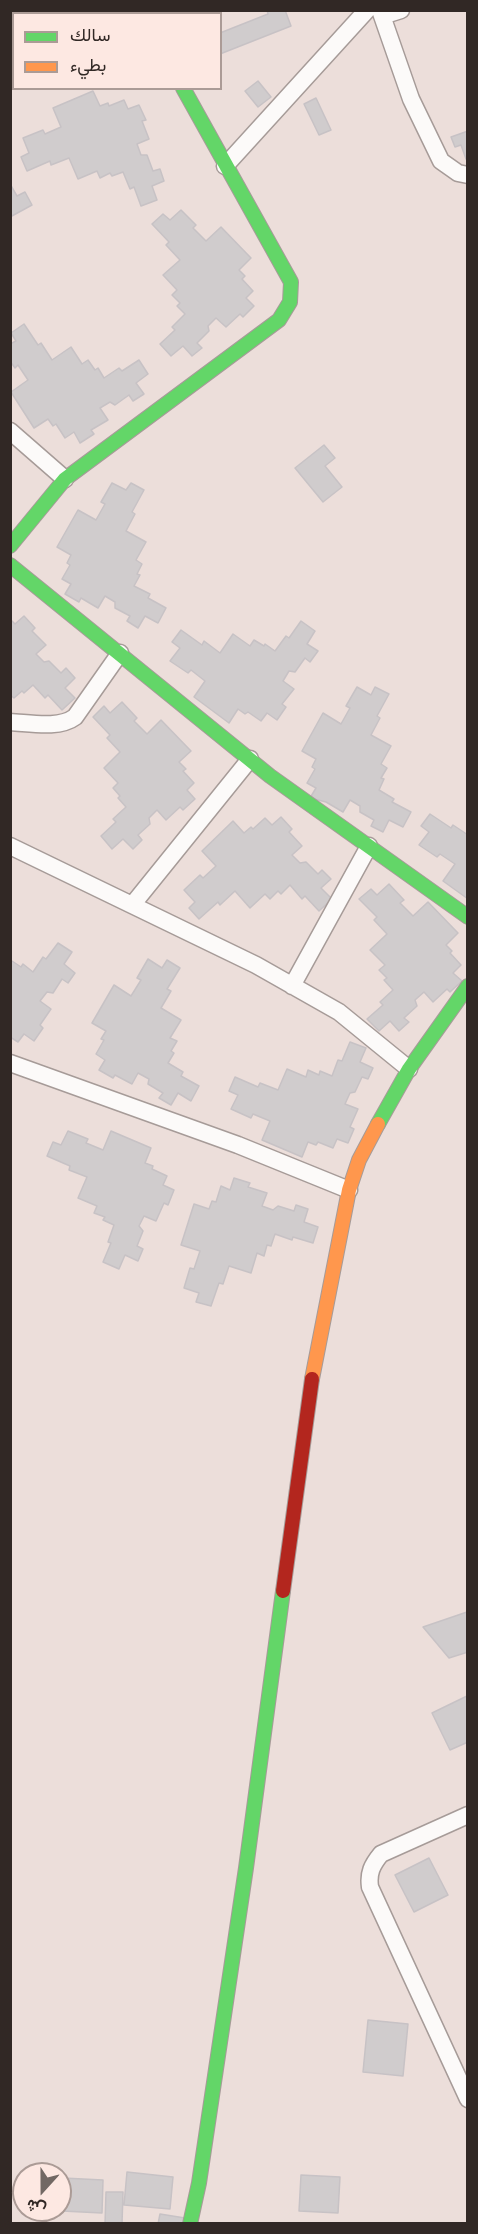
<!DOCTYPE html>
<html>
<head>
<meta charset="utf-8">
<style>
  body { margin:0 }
  #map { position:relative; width:478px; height:2234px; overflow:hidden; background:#ecdeda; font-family:"Fira Sans",Vazirmatn,sans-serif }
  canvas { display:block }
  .frame { position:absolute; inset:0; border:12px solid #312825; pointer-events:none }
  .legend { position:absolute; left:12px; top:12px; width:210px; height:78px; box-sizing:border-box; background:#fde8e2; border:2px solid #ab9b96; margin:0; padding:8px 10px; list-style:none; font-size:18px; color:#312825 }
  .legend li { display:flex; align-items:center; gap:12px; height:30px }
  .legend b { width:30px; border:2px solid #ab9b96 }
  .north { position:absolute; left:12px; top:2162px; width:60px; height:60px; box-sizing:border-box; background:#fde8e2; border:2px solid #ab9b96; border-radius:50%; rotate:201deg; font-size:16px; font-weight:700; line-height:24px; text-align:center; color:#312825 }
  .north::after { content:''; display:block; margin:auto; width:21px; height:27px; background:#726864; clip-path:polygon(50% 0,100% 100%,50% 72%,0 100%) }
</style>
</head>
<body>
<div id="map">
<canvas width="478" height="2234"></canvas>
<div class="frame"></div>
<ul class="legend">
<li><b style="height:8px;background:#63d668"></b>سالك</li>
<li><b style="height:8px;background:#ff974d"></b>بطيء</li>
</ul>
<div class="north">ش</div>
</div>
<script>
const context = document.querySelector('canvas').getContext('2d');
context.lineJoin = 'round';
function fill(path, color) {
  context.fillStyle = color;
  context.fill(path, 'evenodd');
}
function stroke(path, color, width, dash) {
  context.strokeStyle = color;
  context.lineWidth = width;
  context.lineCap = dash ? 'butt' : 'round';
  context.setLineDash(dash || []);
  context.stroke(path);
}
const building = new Path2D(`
  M267 10H285L291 26 220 54V33L268 14Z
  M258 81 271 97 258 107 245 91Z
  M93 91 100 106 108 103 109 106 124 100 128 109 139 105 146 120 142 121 149 139 137 144 141 155H147L153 171 160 169 164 181 152 186 157 200 141 206 134 187 130 189 123 172 112 176 110 173 100 178 97 171 78 179 69 158 51 165 50 161 27 171 21 157 29 153 23 138 43 130 45 134 61 127 53 108Z
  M316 98 331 130 319 135 304 104Z
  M468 131V159H466L461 145 455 147 451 137Z
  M10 184 17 196 25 192 32 205 10 217Z
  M181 210 196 225 193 228 206 241 221 227 251 258 239 270 245 276 242 279 253 291 246 298 254 306 243 317 240 314 226 327 216 318 208 326 209 331 197 343 202 348 192 356 183 346 171 356 160 344 175 330 172 327 185 314 177 306 180 303 172 295 177 290 163 275 180 260 166 245 169 242 152 224 163 214 170 220Z
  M24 324 38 345 41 343 52 360 71 347 82 364 88 360 95 370 98 368 104 378 119 368 122 371 139 360 148 374 136 383 144 394 133 401 129 395 115 405 110 402 100 408 108 420 91 430 94 434 80 443 74 432 65 438 56 424 53 426 48 419 34 428 11 392 28 380 18 365 15 368 10 361V344L16 341 11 333Z
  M324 445 335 458 325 466 342 487 323 502 295 468Z
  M112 483 126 490 131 483 144 490 132 512 135 514 126 531 146 542 136 560 142 564 137 574 140 575 134 586 150 594 148 598 166 608 158 623 145 616 138 628 127 621 130 616 115 608V602L105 596 98 608 81 598 79 602 65 594 71 584 62 579 70 565 67 563 71 555 57 547 78 510 96 520 105 504 101 502Z
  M24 616 35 628 32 631 46 645 36 654 44 662 49 661 61 673 66 668 75 678 65 688 75 698 62 710 48 695 45 698 33 685 24 693 22 691 14 698 10 695V619L15 624Z
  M301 621 315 631 307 644 318 651 310 662 305 658 295 672 289 671 283 681 294 689 282 704 286 707 277 720 267 713 261 721 248 712 245 714 238 709 229 723 194 697 205 681 191 670 188 673 170 661 180 648 172 642 181 630 202 645 204 641 220 653 233 634 250 646 254 640 264 646 265 644 275 651 286 636 289 638Z
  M357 687 371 695 375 687 389 694 377 716 380 718 371 735 391 746 381 764 387 768 381 778 384 779 379 790 394 799 392 802 411 812 403 827 389 820 383 832 371 826 374 820 360 812V806L350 800 343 812 326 802 310 798 316 788 307 783 315 769 312 767 316 759 302 751 323 713 341 724 350 708 346 706Z
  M122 702 137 718 134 721 147 734 161 720 191 751 179 762 186 769 183 771 194 783 187 790 195 799 183 810 180 807 166 820 157 810 149 818 150 824 138 835 142 840 133 849 123 839 112 849 101 836 116 822 113 819 126 807 118 798 120 796 113 788 118 783 104 768 120 752 107 738 110 735 93 717 104 706 110 713Z
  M430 814 451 828 453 825 468 835V899L443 881 455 864 440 854 437 857 419 845 429 832 421 826Z
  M281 817 292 829 289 832 302 846 292 855 300 863 306 862 318 874 322 870 331 879 321 888 332 899 319 911 305 896 302 899 290 885 281 894 278 891 270 899 265 894 250 908 235 891 220 905 218 902 199 919 189 908 195 902 184 890 200 875 203 878 216 866 202 851 233 821 244 833 251 827 253 829 265 818 272 825Z
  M389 884 404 900 400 903 413 916 428 902 458 933 446 945 452 951 450 953 461 965 453 973 462 981 450 992 447 989 433 1002 424 992 415 1000 417 1006 404 1018 409 1022 399 1031 390 1021 379 1031 367 1019 383 1005 380 1002 393 990 384 980 387 978 379 970 385 965 370 950 387 934 374 920 377 917 359 899 371 889 377 895Z
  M58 943 72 952 64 964 75 973 68 983 62 979 53 993 47 992 40 1001 51 1009 40 1025 43 1028 34 1041 24 1034 18 1042 10 1037V963L12 961 21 967 23 964 33 972 43 957 46 959Z
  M148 959 162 968 167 960 180 968 167 989 171 991 161 1008 181 1020 170 1038 177 1041 171 1051 174 1053 168 1063 183 1072 181 1076 199 1086 191 1101 178 1093 171 1105 159 1098 163 1093 148 1084 149 1079 138 1073 132 1084 115 1075 113 1078 99 1070 105 1060 96 1054 104 1040 101 1039 106 1031 92 1023 114 985 131 996 141 980 137 978Z
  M350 1042 366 1048 360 1062 373 1068 368 1079 362 1077 355 1092 350 1093 345 1104 358 1109 350 1127 354 1129 348 1143 337 1139 333 1148 318 1142 316 1145 308 1142 302 1157 262 1140 270 1121 253 1114 251 1118 231 1109 238 1095 229 1091 235 1077 258 1087 260 1083 278 1090 287 1069 306 1077 308 1070 319 1075 320 1071 332 1076 338 1060 342 1061Z
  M68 1131 88 1139 86 1143 103 1150 111 1131 151 1148 145 1163 153 1166 152 1169 167 1176 163 1185 174 1190 168 1205 164 1203 156 1221 144 1216 139 1226 143 1231 137 1246 143 1249 138 1261 125 1255 119 1269 103 1262 111 1243 108 1242 114 1225 103 1220 105 1217 94 1213 97 1206 78 1198 87 1177 69 1170 70 1166 47 1156 53 1142 61 1145Z
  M234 1178 250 1183 248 1187 267 1193 262 1206 273 1210 278 1206 294 1211 296 1205 308 1209 304 1222 318 1227 313 1243 293 1237 292 1240 275 1234 271 1246 267 1245 264 1256 257 1253 251 1273 229 1266 223 1284 219 1283 211 1306 196 1302 199 1293 184 1288 190 1268 194 1269 200 1251 181 1245 194 1204 209 1209 212 1201 216 1202 221 1186 230 1190Z
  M467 1612 468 1652 449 1658 423 1627Z
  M467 1696 468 1742 450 1750 432 1713Z
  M429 1858 448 1895 414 1912 395 1875Z
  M368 2020 408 2024 403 2076 363 2072Z
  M127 2172 173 2177 170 2209 124 2205Z
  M301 2175 340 2177 338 2213 299 2211Z
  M63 2178 103 2180 102 2213 62 2211Z
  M106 2192H123L122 2224H105Z
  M160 2214 185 2218V2224H158Z`);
fill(building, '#d0cccd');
stroke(building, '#c7c2c5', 1.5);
const street = new Path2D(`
  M165 10V14
  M380 10 411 99 441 161 458 173 468 175
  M26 14 28 10
  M382 16 401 10
  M10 39 14 34
  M10 60H14
  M225 166 367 10
  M10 431 65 479
  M10 722C30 723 59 729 75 717L120 653
  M10 846 256 965 339 1012 409 1069
  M133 904 250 759
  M292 986 369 846
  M10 1063 238 1145 349 1190
  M468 1815 381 1854C372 1865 368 1873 370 1887L468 2099`);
const fast = new Path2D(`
  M10 546 65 479 279 320 290 302 291 282 183 88
  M10 565 270 776 468 917
  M378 1124 409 1069 468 986
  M190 2224 199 2183 246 1868 283 1591`);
const slow = new Path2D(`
  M312 1379 349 1190 359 1160 378 1124`);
const jam = new Path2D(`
  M283 1591 312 1379`);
stroke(street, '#a69b98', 19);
stroke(fast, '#a69b98', 16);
stroke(slow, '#a69b98', 16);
stroke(jam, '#a69b98', 16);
stroke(street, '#fcfaf9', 16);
stroke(fast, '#63d668', 14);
stroke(slow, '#ff974d', 14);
stroke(jam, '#b3261e', 14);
</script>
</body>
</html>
